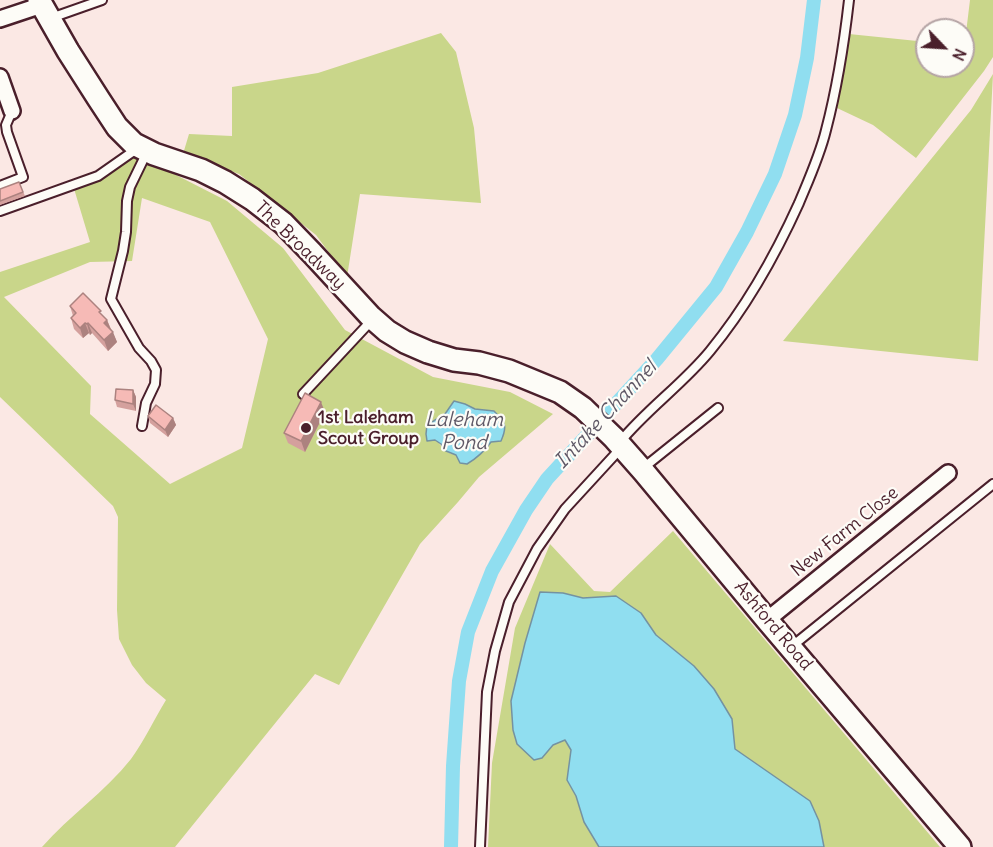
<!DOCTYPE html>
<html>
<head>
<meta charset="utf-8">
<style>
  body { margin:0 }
  #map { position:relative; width:993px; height:847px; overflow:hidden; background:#fbe8e4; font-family:Delius,sans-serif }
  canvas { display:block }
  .north { position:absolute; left:915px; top:18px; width:60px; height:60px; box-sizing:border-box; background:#fdfcf7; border:2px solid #b5a4a5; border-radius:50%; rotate:115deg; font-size:16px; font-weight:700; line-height:24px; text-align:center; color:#4a1f2b }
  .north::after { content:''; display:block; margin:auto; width:21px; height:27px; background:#4a1f2b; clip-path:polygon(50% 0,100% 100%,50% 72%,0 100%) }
</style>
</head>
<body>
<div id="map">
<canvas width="993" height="847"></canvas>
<div class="north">N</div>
</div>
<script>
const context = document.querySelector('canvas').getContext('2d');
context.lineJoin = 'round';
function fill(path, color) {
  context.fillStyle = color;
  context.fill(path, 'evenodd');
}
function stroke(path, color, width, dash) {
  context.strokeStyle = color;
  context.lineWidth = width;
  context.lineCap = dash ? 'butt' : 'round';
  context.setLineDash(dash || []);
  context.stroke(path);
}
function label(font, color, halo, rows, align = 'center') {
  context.font = font + ' Delius,sans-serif';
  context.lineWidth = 4.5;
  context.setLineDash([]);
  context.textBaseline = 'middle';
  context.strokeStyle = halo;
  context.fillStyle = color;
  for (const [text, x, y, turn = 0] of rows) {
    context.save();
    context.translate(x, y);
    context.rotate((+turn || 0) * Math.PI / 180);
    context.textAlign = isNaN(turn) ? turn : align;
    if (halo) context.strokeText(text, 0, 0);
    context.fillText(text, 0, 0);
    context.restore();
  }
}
fill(new Path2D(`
  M970 0H993V57L984 71 916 158 873 125 837 108 849 34 927 42V66H963V41H965Z
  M441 33 456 52 474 128 481 203 360 194 347 277 316 235 239 174 183 154 189 134 232 136V87L318 73Z
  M993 74 978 361 783 341 971 110Z
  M133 153 227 201 283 248 345 330 433 377 510 392 553 414 479 477 458 502 420 544 339 685 315 674 175 847H42C69 816 105 792 131 759 143 743 155 718 166 700L146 683 132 665 119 639 117 610 118 517 113 506 0 397V272L90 242 72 182 104 172ZM142 198 210 222 268 339 242 448 170 484 90 414 91 386 4 297 90 262 132 261ZM465 404 475 409 494 411 491 442 486 450C474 452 456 459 446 451 442 448 440 443 435 440L436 419Z
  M673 531 940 847H824L819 821 735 749 732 719 694 666 656 635 641 613 616 596 583 598 563 593 541 592 525 643 511 701 513 730 542 758 553 745 565 740 571 750 567 780 576 796 584 822 599 847H488L492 763 515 628 550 544 594 591 610 592Z`), '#c9d68a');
const water = new Path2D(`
  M454 401 465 404 475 409 494 411C505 423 508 425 501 441L491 442C484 452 477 458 467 464L460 463 456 455 446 451 441 444 435 440 427 441 426 434 427 425 445 414Z
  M540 592 563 593 583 598 616 596 641 613 656 635 694 666 714 689 732 719 735 749 810 801 819 821 824 847H599L584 822 576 796 567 780 571 750 565 740 553 745 542 758 534 760 517 744 513 730 511 701 525 643Z`);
fill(water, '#90def0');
stroke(water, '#7492a1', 1.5);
stroke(new Path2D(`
  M451 847 453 766 459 681 468 632 492 571 526 510 547 479 657 359 716 287 747 232 775 174 795 115 807 58 814 0`), '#90def0', 14);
const service = new Path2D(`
  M51 18 102 0
  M0 186 23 177 7 132 6 125 12 111
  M0 211 98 176 138 148
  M303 394 372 320
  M142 426 146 403 155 384 156 370 151 361 139 348 111 299 123 251 126 232 127 201 130 187 147 152
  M620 442C647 409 683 384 710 351 747 306 775 256 799 203 809 179 820 155 826 130 837 88 844 44 849 0
  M642 469 718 408
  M791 647 993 484
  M480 847 487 692 495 651 509 602 537 549 565 509 621 448`);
const minor = new Path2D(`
  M0 19 42 5
  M0 77 12 111
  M767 620 948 473`);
const secondary = new Path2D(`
  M39 0 68 51 98 98 117 127 134 144 154 154 201 170 225 182 252 199 283 223 312 253 371 317 387 331 405 342 428 352 454 360 479 363 509 371 560 392 583 408 614 438 644 472 767 620 960 847`);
stroke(service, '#4a1f2b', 12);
stroke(minor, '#4a1f2b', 20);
stroke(secondary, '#4a1f2b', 26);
stroke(service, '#fdfcf7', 8);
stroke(minor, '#fdfcf7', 15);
stroke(secondary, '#fdfcf7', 21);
fill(new Path2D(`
  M19 182 25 196 0 205V189Z
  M70 306 102 315 107 320 117 342 108 351 92 333 90 335 89 333 83 338 74 329 71 318 73 316Z
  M133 390 136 397V411L117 407 115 400Z
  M325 412 305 452 288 443 284 433Z
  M148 416 173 418 176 425 168 437 150 423Z`), '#d4a09d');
fill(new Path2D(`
  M107 320 111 330 104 323Z
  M85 323 89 333 83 338 80 328Z
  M88 323 92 333 90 335 87 324Z
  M113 332 117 342 108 351 104 340Z
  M133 390 136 397V411L133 404Z
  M321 402 325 412 305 452 301 441Z
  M173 418 176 425 168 437 165 430Z`), '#ac827f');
const building = new Path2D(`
  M19 182 23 192 0 201V189Z
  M83 293 101 311 99 312 107 320 104 323 113 332 104 340 88 323 87 324 85 323 80 328 71 318 76 313 70 306Z
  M116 389 133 390V404L115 400Z
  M305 393 321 402 301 441 284 433Z
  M156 405 173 418 165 430 148 416Z`);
fill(building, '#f6bab6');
stroke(building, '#ac827f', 1.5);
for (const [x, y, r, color] of [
  [306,428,6,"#4a1f2b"]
]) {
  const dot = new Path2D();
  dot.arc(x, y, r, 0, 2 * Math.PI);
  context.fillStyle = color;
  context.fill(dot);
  stroke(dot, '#fdfcf7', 2);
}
label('18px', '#4a1f2b', '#fdfcf7', [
  ["The Broadway",300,246,44],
  ["New Farm Close",845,532,-39],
  ["Ashford Road",773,626,50]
]);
label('bold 18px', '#4a1f2b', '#fdfcf7', [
  ["1st Laleham",318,418],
  ["Scout Group",318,439]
], 'left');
label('italic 20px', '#5f5866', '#fdfcf7', [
  ["Intake Channel",606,415,-47],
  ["Laleham",464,420],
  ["Pond",464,443]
]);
</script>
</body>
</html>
